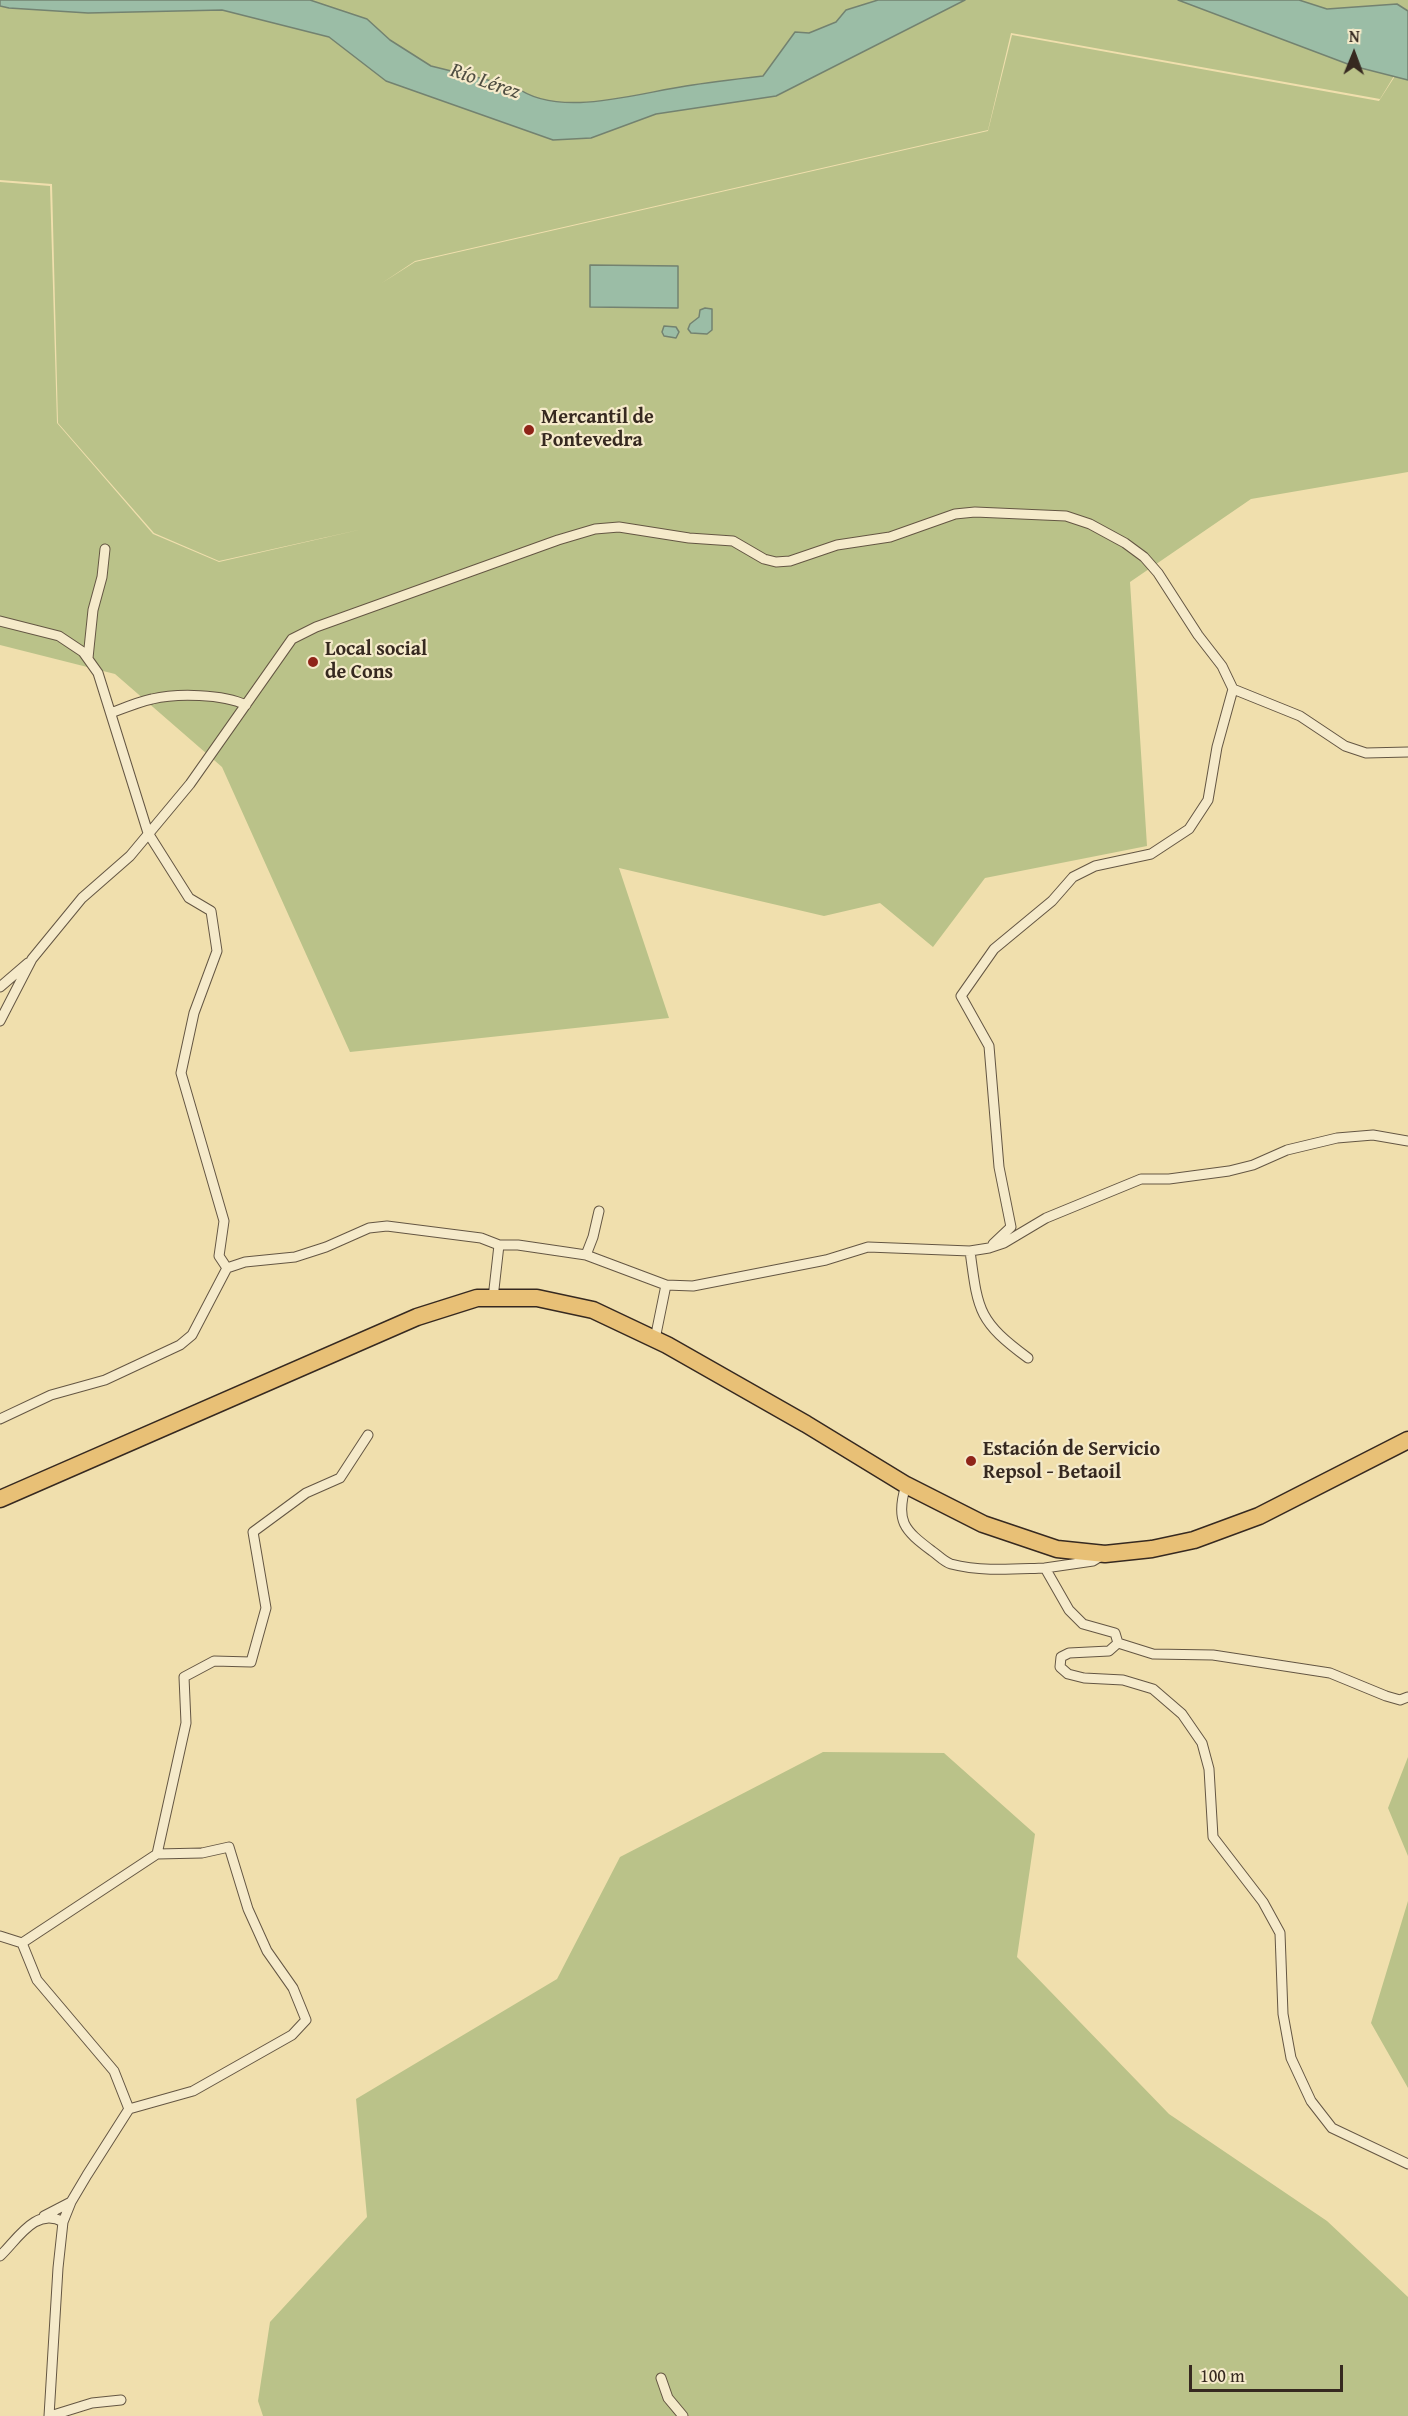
<!DOCTYPE html>
<html>
<head>
<meta charset="utf-8">
<style>
  body { margin:0 }
  #map { position:relative; width:1408px; height:2416px; overflow:hidden; background:#f0dfad; font-family:"Gentium Book Plus",serif }
  canvas { display:block }
  .north { position:absolute; left:1324px; top:24px; width:60px; height:60px; -webkit-text-stroke:4px #f5eaca; paint-order:stroke; rotate:1deg; font-size:16px; font-weight:700; line-height:24px; text-align:center; color:#362920 }
  .north::after { content:''; display:block; margin:auto; width:21px; height:27px; background:#362920; clip-path:polygon(50% 0,100% 100%,50% 72%,0 100%) }
  .scale { position:absolute; left:1189px; top:2365px; width:154px; height:27px; box-sizing:border-box; border:3px solid #362920; border-top:0; padding-left:8px; font-size:18px; line-height:21px; white-space:nowrap; color:#362920; -webkit-text-stroke:4px #f5eaca; paint-order:stroke }
</style>
</head>
<body>
<div id="map">
<canvas width="1408" height="2416"></canvas>
<div class="north">N</div>
<div class="scale">100 m</div>
</div>
<script>
const context = document.querySelector('canvas').getContext('2d');
context.lineJoin = 'round';
function fill(path, color) {
  context.fillStyle = color;
  context.fill(path, 'evenodd');
}
function stroke(path, color, width, dash) {
  context.strokeStyle = color;
  context.lineWidth = width;
  context.lineCap = dash ? 'butt' : 'round';
  context.setLineDash(dash || []);
  context.stroke(path);
}
function label(font, color, halo, rows, align = 'center') {
  context.font = font + ' "Gentium Book Plus",serif';
  context.lineWidth = 4.5;
  context.setLineDash([]);
  context.textBaseline = 'middle';
  context.strokeStyle = halo;
  context.fillStyle = color;
  for (const [text, x, y, turn = 0] of rows) {
    context.save();
    context.translate(x, y);
    context.rotate((+turn || 0) * Math.PI / 180);
    context.textAlign = isNaN(turn) ? turn : align;
    if (halo) context.strokeText(text, 0, 0);
    context.fillText(text, 0, 0);
    context.restore();
  }
}
fill(new Path2D(`
  M0 0H1408V53L1380 99 1011 33 988 130 415 261 382 283 415 262 988 131 1012 35 1379 101 1408 56V472L1251 499 1130 582 1147 846 985 878 933 947 880 903 824 916 619 868 669 1018 350 1052 222 767 115 674 0 645V182L50 186 57 423 153 534 219 562 363 529 219 561 154 533 58 423 52 184 0 180Z
  M823 1752 944 1753 1035 1834 1017 1957 1169 2114 1327 2221 1408 2297V2416H263L258 2401 270 2322 367 2217 356 2099 557 1979 620 1857Z
  M1408 1757V1856L1388 1808Z
  M1408 1901V2088L1371 2023Z`), '#bac289');
const water = new Path2D(`
  M0 0H310L367 19 390 40 431 66 516 87C558 119 638 93 686 86 711 82 737 79 763 76L795 32 809 33 836 22 846 10 878 0H965L776 96 656 114 591 138 553 140 386 81 329 37 222 10 88 13 9 8 0 6Z
  M1178 0H1299L1327 9 1397 4 1408 11V80L1353 66Z
  M590 265 678 266V308L590 307Z
  M705 308 712 309V330L707 334 691 333 688 329 690 324 699 317 700 310Z
  M664 326 676 327 679 332 676 338 664 336 662 332Z`);
fill(water, '#9bbda6');
stroke(water, '#738270', 1.5);
const street = new Path2D(`
  M0 621 59 636 83 652 98 673 148 833 189 898 211 911 217 951 194 1013 181 1073 224 1221 219 1256 227 1268
  M88 658 93 610 102 577 105 549
  M111 713C124 708 138 702 152 699 177 693 223 694 246 705
  M0 987 28 963
  M0 1021 32 959 82 898 130 856 190 784 292 639 316 627 558 540 595 529 619 527 689 538 733 541 764 559 776 562 790 561 837 545 890 537 955 514 975 512 1066 516 1090 524 1125 543 1144 557 1158 573 1198 635 1222 666 1233 689 1300 716 1345 746 1366 753 1408 752
  M993 1244 1011 1227 999 1167 989 1046 961 996 994 949 1052 901 1073 877 1095 866 1151 854 1189 829 1208 800 1217 747 1233 689
  M970 1251C978 1311 978 1321 1028 1358
  M586 1255 593 1237 599 1211
  M493 1298 499 1245
  M655 1339 666 1285
  M0 1419 51 1395 105 1380 180 1345 192 1335 227 1268 245 1262 295 1257 326 1247 369 1228 387 1226 481 1238 499 1245H518L586 1255 666 1285 693 1286 826 1260 868 1247 970 1251 989 1248 1004 1243 1046 1218 1141 1179H1169L1229 1171 1253 1165 1287 1150 1337 1138 1373 1135 1408 1141
  M906 1485C895 1521 904 1530 932 1551 938 1555 944 1562 951 1564 982 1572 1013 1569 1045 1568L1069 1610 1083 1624 1115 1633 1118 1643 1109 1651 1069 1653 1061 1657 1060 1667 1068 1674 1084 1678 1123 1680 1153 1689 1182 1714 1202 1743 1209 1769 1213 1837 1263 1902 1280 1933 1283 2014 1291 2058 1311 2101 1332 2128 1408 2164
  M1045 1568 1093 1561 1103 1555
  M1118 1643 1153 1654 1213 1655 1330 1673 1386 1696 1400 1700 1408 1697
  M0 1936 22 1943 37 1980 114 2071 129 2109 87 2175 71 2202 63 2222 58 2268 49 2416
  M22 1943 157 1854 186 1723 184 1677 214 1661 251 1662 266 1608 253 1532 306 1493 340 1478 368 1435
  M129 2109 193 2091 292 2035 306 2020 293 1988 267 1951 248 1909 229 1847 202 1853 157 1854
  M44 2216 71 2202
  M0 2256C17 2240 36 2206 63 2222
  M661 2378 668 2398 683 2416
  M50 2416 92 2403 121 2400`);
const highway = new Path2D(`
  M0 1499 417 1317 477 1298H537L593 1310 667 1345 806 1424 906 1485 983 1524 1057 1549 1105 1554 1152 1549 1194 1540 1259 1516 1408 1440`);
stroke(street, '#645643', 11);
stroke(highway, '#362920', 19);
stroke(street, '#f5eaca', 9);
stroke(highway, '#e8c076', 16);
for (const [x, y, r, color] of [
  [529,430,6,"#8f2418"],
  [313,662,6,"#8f2418"],
  [971,1461,6,"#8f2418"]
]) {
  const dot = new Path2D();
  dot.arc(x, y, r, 0, 2 * Math.PI);
  context.fillStyle = color;
  context.fill(dot);
  stroke(dot, '#f5eaca', 2);
}
label('bold 20px', '#362920', '#f5eaca', [
  ["Mercantil de",541,418],
  ["Pontevedra",541,441],
  ["Local social",325,650],
  ["de Cons",325,673],
  ["Estación de Servicio",983,1450],
  ["Repsol - Betaoil",983,1473]
], 'left');
label('italic 21px', '#4f4e42', '#f5eaca', [
  ["Río Lérez",485,82,19]
]);
</script>
</body>
</html>
